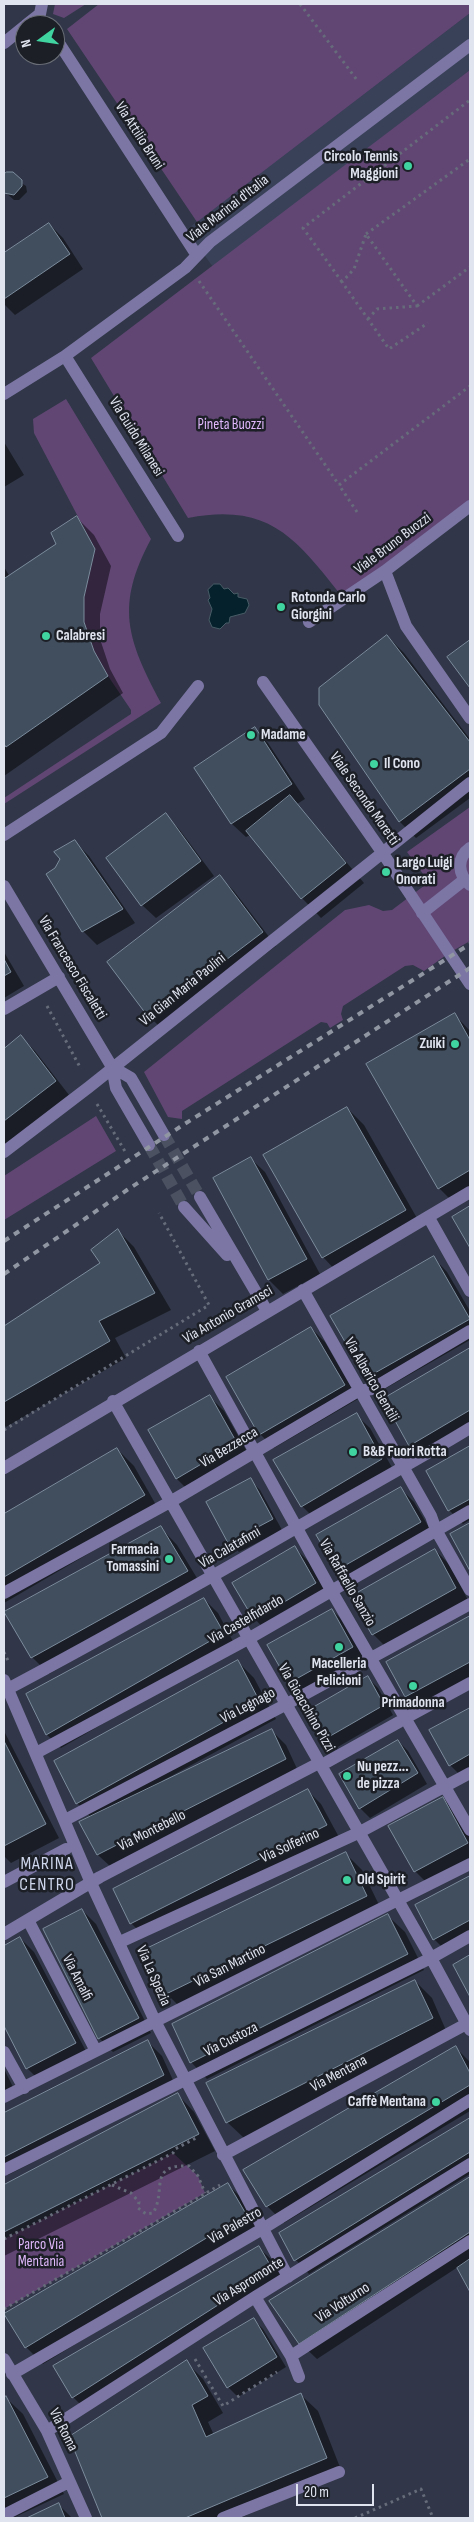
<!DOCTYPE html>
<html>
<head>
<meta charset="utf-8">
<style>
  body { margin:0 }
  #map { position:relative; width:474px; height:2522px; overflow:hidden; background:#313748; font-family:"Sofia Sans Condensed",sans-serif }
  canvas { display:block }
  .frame { position:absolute; inset:0; border:5px solid #e0e4ef; pointer-events:none }
  .north { position:absolute; left:15px; top:15px; width:50px; height:50px; box-sizing:border-box; background:#1c1f26; border:1px solid #6a6e76; border-radius:50%; rotate:256deg; font-size:14px; font-weight:700; line-height:20px; text-align:center; color:#e0e4ef }
  .north::after { content:''; display:block; margin:auto; width:18px; height:22px; background:#40d4a1; clip-path:polygon(50% 0,100% 100%,50% 72%,0 100%) }
  .scale { position:absolute; left:296px; top:2484px; width:78px; height:22px; box-sizing:border-box; border:2px solid #e0e4ef; border-top:0; padding-left:6px; font-size:15px; line-height:18px; white-space:nowrap; color:#e0e4ef; -webkit-text-stroke:4px #1c1f26; paint-order:stroke }
</style>
</head>
<body>
<div id="map">
<canvas width="474" height="2522"></canvas>
<div class="frame"></div>
<div class="north">N</div>
<div class="scale">20 m</div>
</div>
<script>
const context = document.querySelector('canvas').getContext('2d');
context.lineJoin = 'round';
function fill(path, color) {
  context.fillStyle = color;
  context.fill(path, 'evenodd');
}
function stroke(path, color, width, dash) {
  context.strokeStyle = color;
  context.lineWidth = width;
  context.lineCap = dash ? 'butt' : 'round';
  context.setLineDash(dash || []);
  context.stroke(path);
}
function label(font, color, halo, rows, align = 'center') {
  context.font = font + ' "Sofia Sans Condensed",sans-serif';
  context.lineWidth = 5;
  context.setLineDash([]);
  context.textBaseline = 'middle';
  context.strokeStyle = halo;
  context.fillStyle = color;
  for (const [text, x, y, turn = 0] of rows) {
    context.save();
    context.translate(x, y);
    context.rotate((+turn || 0) * Math.PI / 180);
    context.textAlign = isNaN(turn) ? turn : align;
    if (halo) context.strokeText(text, 0, 0);
    context.fillText(text, 0, 0);
    context.restore();
  }
}
fill(new Path2D(`
  M470 13V70L213 267 186 230Z`), '#394158');
fill(new Path2D(`
  M55 4H86L64 18 53 14Z
  M99 4H470V13L197 222 67 29Z
  M470 70V506L344 599C297 540 271 502 188 518L91 358Z
  M66 399 151 539C115 606 127 639 161 703L4 804V798L131 714V710L108 676 94 651 84 622V597L95 549 34 433 33 419Z
  M470 807V941L449 953 424 971 413 965 405 966 343 1006 341 1014 343 1020 330 1028 327 1023 321 1022 182 1111V1119L168 1117 144 1072 345 910 369 905 383 911 392 910 429 882 407 852Z
  M96 1116 116 1151 4 1220V1176Z
  M173 2153 198 2176 205 2193 4 2309V2239Z`), '#614674');
const water = new Path2D(`
  M214 584H220L224 589 228 588 234 594 238 593V597L247 599 249 605 245 613 230 617 229 623H226L220 629 212 627 209 620 212 609 208 600 210 598 208 590Z`);
fill(water, '#05212c');
stroke(water, '#475c66', 1);
fill(new Path2D(`
  M7 174 26 186 27 192 19 200H14L4 191V176Z
  M49 224 63 238 83 269 15 315 4 304V255Z
  M4 442 24 475 4 487Z
  M77 518 94 535 111 566 100 614V639L110 669 123 693 4 776V567L10 577 58 544Z
  M387 636 404 653 470 739V798L416 838 400 822 320 705Z
  M255 729 268 743 305 799 297 804 364 883 321 918 302 898 250 835 246 837 232 824 196 768Z
  M166 815 179 829 214 876 156 918 142 905Z
  M75 842 89 856 135 923 97 945 83 931Z
  M220 877 234 891 276 946 164 1031 150 1017 109 962Z
  M4 952 24 986 4 998Z
  M454 1014 470 1031V1192L453 1202 439 1188Z
  M21 1037 35 1051 69 1095 4 1145V1050Z
  M347 1108 364 1125 422 1227 339 1274 323 1257Z
  M251 1159 265 1172 320 1274 283 1294 269 1280 214 1178Z
  M118 1231 134 1247 171 1310 115 1338 126 1358 6 1427 4 1424V1327L102 1264Z
  M434 1258 447 1272 470 1311V1340L381 1391 367 1378 332 1317Z
  M311 1328 325 1342 358 1399 274 1448 260 1434Z
  M470 1349V1432L424 1459 410 1445 384 1399Z
  M210 1397 224 1411 250 1457 190 1492 177 1479Z
  M356 1415 370 1428 395 1473 316 1520 302 1506Z
  M470 1447V1520L463 1524 449 1510 428 1472Z
  M117 1449 134 1466 160 1512 4 1603V1515Z
  M250 1480 260 1490 282 1530 239 1552 229 1542Z
  M400 1488 414 1502 434 1536 352 1583 338 1569 318 1535Z
  M161 1528 177 1545 203 1588 49 1674 32 1657Z
  M295 1548 309 1562 329 1598 268 1633 255 1619Z
  M435 1550 449 1564 469 1602 387 1648 373 1634Z
  M204 1599 218 1613 236 1647 61 1748 47 1735 28 1695Z
  M332 1610 346 1624 366 1661 304 1696 290 1682Z
  M470 1617V1683L420 1710 406 1697 387 1663Z
  M238 1662 254 1678 276 1719 162 1781 163 1783 272 1731 286 1745 299 1773 112 1868 98 1855 81 1823 92 1818 77 1803Z
  M368 1678 378 1688 393 1715 336 1748 326 1738Z
  M470 1710V1775L464 1779 450 1765 430 1731Z
  M4 1731 59 1838 11 1863 4 1856Z
  M398 1741 408 1751 427 1784 370 1818 360 1808Z
  M307 1790 321 1804 340 1839 145 1937 131 1923Z
  M443 1798 456 1812 470 1838V1862L429 1885 415 1871Z
  M345 1853 362 1870 383 1913 183 2010 167 1994 146 1950Z
  M470 1878V1935L444 1949 434 1939 417 1905Z
  M82 1910 96 1924 151 2033 113 2052 99 2038Z
  M388 1916 405 1932 424 1970 207 2079 191 2062Z
  M20 1938 34 1952 89 2057 41 2082 27 2068 4 2024V1947Z
  M415 1981 432 1998 448 2035 244 2138 227 2122Z
  M148 2042 162 2056 177 2089 8 2175 4 2171V2114Z
  M456 2048 470 2062V2111L284 2223 267 2206 245 2171Z
  M4 2069 16 2093 4 2100Z
  M178 2095 194 2112 215 2151 4 2256V2186Z
  M470 2119V2174L309 2274 296 2260 281 2233Z
  M470 2178V2290L458 2267 317 2359 300 2343 271 2301Z
  M228 2185 245 2201 262 2231 43 2364 26 2347Z
  M259 2248 273 2261 286 2284 87 2411 73 2397 54 2366Z
  M253 2319 263 2329 286 2367 238 2397 228 2387Z
  M186 2362 203 2379 223 2413 208 2422 214 2435 301 2395 318 2411 343 2475 240 2518H103L71 2438Z
  M6 2398 23 2414 64 2494 13 2518H4V2399Z
  M59 2505 72 2518H29Z`), '#0007');
const building = new Path2D(`
  M7 172H13L22 180V186L14 195 4 193V174Z
  M49 223 70 254 4 299V253Z
  M77 516 95 549 84 597V622L94 651 108 676 6 747 4 744V575L5 578 56 544 51 533Z
  M387 635 470 742V769L399 822 319 705V688Z
  M470 640V688L447 657Z
  M255 727 292 784 231 824 194 768Z
  M290 795 346 863 301 899 246 831Z
  M166 813 201 861 141 906 106 858Z
  M75 840 123 909 82 932 46 874 55 868 60 859 54 852Z
  M220 875 263 932 149 1018 107 962Z
  M4 959 11 972 4 976Z
  M455 1013 470 1040V1170L438 1189 366 1064Z
  M21 1035 56 1081 4 1121V1049Z
  M347 1107 406 1210 322 1258 263 1155Z
  M251 1157 307 1259 268 1280 213 1178Z
  M470 1206V1248L452 1217Z
  M118 1229 155 1293 99 1321 110 1341 4 1402V1326L100 1263 91 1250Z
  M434 1256 470 1319 366 1378 330 1316Z
  M311 1327 345 1385 259 1435 226 1377Z
  M470 1348V1410L409 1446 383 1399Z
  M210 1395 237 1443 176 1479 148 1430Z
  M357 1413 382 1459 301 1507 273 1460Z
  M470 1446V1499L448 1511 426 1471Z
  M117 1448 145 1495 4 1577V1514Z
  M251 1478 273 1519 228 1543 206 1502Z
  M401 1487 421 1522 337 1570 316 1535Z
  M470 1523V1571L450 1534Z
  M161 1526 188 1571 31 1658 4 1612Z
  M295 1546 316 1583 254 1620 232 1583Z
  M435 1549 456 1588 372 1635 350 1597Z
  M204 1598 224 1633 46 1735 26 1694Z
  M332 1609 353 1647 289 1683 267 1645Z
  M470 1616V1662L405 1697 386 1662Z
  M238 1660 260 1702 76 1804 54 1761Z
  M368 1676 384 1705 325 1739 309 1710Z
  M470 1708V1754L449 1766 429 1730Z
  M272 1729 286 1759 97 1855 79 1822Z
  M398 1740 418 1773 359 1809 339 1774Z
  M4 1741 46 1824 4 1846Z
  M308 1789 327 1825 130 1924 113 1889Z
  M443 1797 468 1843 414 1872 388 1826Z
  M346 1852 367 1896 166 1994 144 1950Z
  M470 1876V1920L433 1940 415 1905Z
  M82 1909 139 2018 98 2039 43 1929Z
  M388 1914 408 1954 190 2063 172 2024Z
  M20 1937 76 2043 26 2069 4 2026V1946Z
  M470 1955V1997L453 1965Z
  M415 1980 433 2018 226 2123 206 2083Z
  M148 2040 164 2075 4 2157V2113Z
  M456 2046 470 2073V2085L266 2207 243 2170Z
  M178 2093 199 2134 4 2232V2185Z
  M470 2118V2152L294 2261 279 2233Z
  M470 2177V2232L299 2344 269 2301Z
  M228 2183 246 2214 25 2348 4 2314Z
  M259 2246 273 2270 72 2398 53 2366Z
  M470 2259V2292L457 2268Z
  M254 2318 277 2357 227 2388 203 2348Z
  M187 2360 208 2396 192 2405 206 2437 301 2393 327 2458 185 2518H102L69 2437Z
  M6 2396 48 2477 4 2498V2398Z
  M59 2503 65 2518H27Z`);
fill(building, '#404e5d');
stroke(building, '#7c8c9d', 1);
stroke(new Path2D(`
  M164 1135 200 1197
  M149 1145 184 1207`), '#4b5161', 12, [12, 6]);
stroke(new Path2D(`
  M300 4 357 80
  M366 234 470 159
  M199 281 339 485
  M342 282 303 228 470 100
  M417 306 470 267
  M368 319 377 309 417 306 366 234 354 269 342 282 389 349 428 323
  M357 512 339 485 470 386
  M47 1006 81 1069
  M97 1104 126 1153
  M4 1430 209 1305 159 1213
  M4 1652 9 1663
  M112 2185 131 2193 139 2202 138 2208 146 2214 153 2213C167 2191 147 2164 189 2166L198 2176 205 2193
  M4 2239 173 2153 175 2149 196 2138
  M4 2309 220 2185
  M195 2359 223 2406 277 2372
  M355 2518 421 2489 433 2518`), '#676c7b', 3, [2.5, 4]);
stroke(new Path2D(`
  M26 25 40 14 42 4
  M55 37 196 254
  M4 43 25 26
  M65 356 178 536
  M4 394 65 356 185 268 210 242 470 45
  M385 571 406 626 470 718
  M309 622 385 571 470 506
  M263 682 382 852 470 984
  M4 835 161 733 198 686
  M470 885C458 875 456 858 470 848
  M4 886 112 1067 116 1088 149 1145
  M422 913 464 880
  M4 1009 59 977
  M112 1067 131 1078 164 1135
  M4 1152 89 1087 470 783
  M200 1197 267 1311
  M184 1207 227 1255
  M429 1218 470 1291
  M303 1290 431 1516 436 1530 470 1590
  M199 1351 331 1590 470 1830
  M113 1401 431 1958 470 2030
  M4 1468 470 1192
  M4 1593 170 1502 358 1391 372 1389 470 1331
  M4 1680 91 1883 155 2021 288 2277
  M4 1691C102 1639 199 1584 296 1528 354 1494 413 1463 470 1428
  M411 1715 470 1683
  M36 1753 248 1639 470 1511
  M327 1762 399 1722
  M65 1820 285 1705 470 1604
  M4 1882 66 1849
  M28 1920 96 2051
  M4 1934 100 1877 319 1763
  M120 1942 358 1833 470 1773
  M4 2052 24 2088
  M4 2097 470 1864
  M223 2155 470 2022
  M4 2170 431 1958 470 1936
  M255 2297 291 2356 299 2377
  M291 2356 470 2241
  M4 2359 47 2431 86 2518
  M12 2374 264 2228 470 2100
  M47 2431 255 2297 470 2164
  M4 2515 69 2482
  M223 2518 339 2472`), '#7c76a5', 12);
stroke(new Path2D(`
  M4 1241 183 1125 470 944
  M4 1274 127 1190 470 968`), '#9196a3', 4, [6, 6]);
for (const [x, y, r, color] of [
  [408,166,5,"#40d4a1"],
  [281,607,5,"#40d4a1"],
  [46,636,5,"#40d4a1"],
  [251,735,5,"#40d4a1"],
  [374,764,5,"#40d4a1"],
  [386,872,5,"#40d4a1"],
  [455,1044,5,"#40d4a1"],
  [353,1452,5,"#40d4a1"],
  [169,1559,5,"#40d4a1"],
  [339,1647,5,"#40d4a1"],
  [413,1686,5,"#40d4a1"],
  [347,1776,5,"#40d4a1"],
  [347,1880,5,"#40d4a1"],
  [436,2102,5,"#40d4a1"]
]) {
  const dot = new Path2D();
  dot.arc(x, y, r, 0, 2 * Math.PI);
  context.fillStyle = color;
  context.fill(dot);
  stroke(dot, '#1c1f26', 2);
}
label('15px', '#e0e4ef', '#1c1f26', [
  ["Via Attilio Bruni",139,136,57],
  ["Viale Marinai d'Italia",228,209,-38],
  ["Via Guido Milanesi",136,437,58],
  ["Viale Bruno Buozzi",393,544,-37],
  ["Viale Secondo Moretti",364,799,55],
  ["Via Francesco Fiscaletti",72,968,59],
  ["Via Gian Maria Paolini",183,990,-39],
  ["Via Antonio Gramsci",228,1315,-30],
  ["Via Alberico Gentili",371,1380,60],
  ["Via Bezzecca",229,1448,-31],
  ["Via Calatafimi",230,1548,-30],
  ["Via Raffaello Sanzio",347,1583,60],
  ["Via Castelfidardo",246,1620,-30],
  ["Via Legnago",248,1706,-28],
  ["Via Gioacchino Pizzi",306,1708,60],
  ["Via Montebello",152,1831,-27],
  ["Via Solferino",290,1846,-25],
  ["Via San Martino",230,1966,-27],
  ["Via La Spezia",153,1976,66],
  ["Via Amalfi",77,1978,63],
  ["Via Custoza",231,2040,-27],
  ["Via Mentana",339,2074,-28],
  ["Via Palestro",235,2226,-30],
  ["Via Aspromonte",249,2282,-32],
  ["Via Volturno",343,2303,-33],
  ["Via Roma",63,2430,63]
]);
label('bold 15px', '#e0e4ef', '#1c1f26', [
  ["Circolo Tennis",398,157,"right"],
  ["Maggioni",398,174,"right"],
  ["Rotonda Carlo",291,598],
  ["Giorgini",291,615],
  ["Calabresi",56,636],
  ["Madame",261,735],
  ["Il Cono",384,764],
  ["Largo Luigi",396,863],
  ["Onorati",396,880],
  ["Zuiki",445,1044,"right"],
  ["B&B Fuori Rotta",363,1452],
  ["Farmacia",159,1550,"right"],
  ["Tomassini",159,1567,"right"],
  ["Macelleria",339,1664,"center"],
  ["Felicioni",339,1681,"center"],
  ["Primadonna",413,1703,"center"],
  ["Nu pezz...",357,1767],
  ["de pizza",357,1784],
  ["Old Spirit",357,1880],
  ["Caffè Mentana",426,2102,"right"]
], 'left');
label('15px', '#dfb7fb', '#1c1f26', [
  ["Pineta Buozzi",231,425],
  ["Parco Via",41,2245],
  ["Mentania",41,2262]
]);
context.letterSpacing = '1px';
label('18px', '#ced6ec', '#1c1f26', [
  ["MARINA",47,1864],
  ["CENTRO",47,1885]
]);
context.letterSpacing = '0px';
</script>
</body>
</html>
